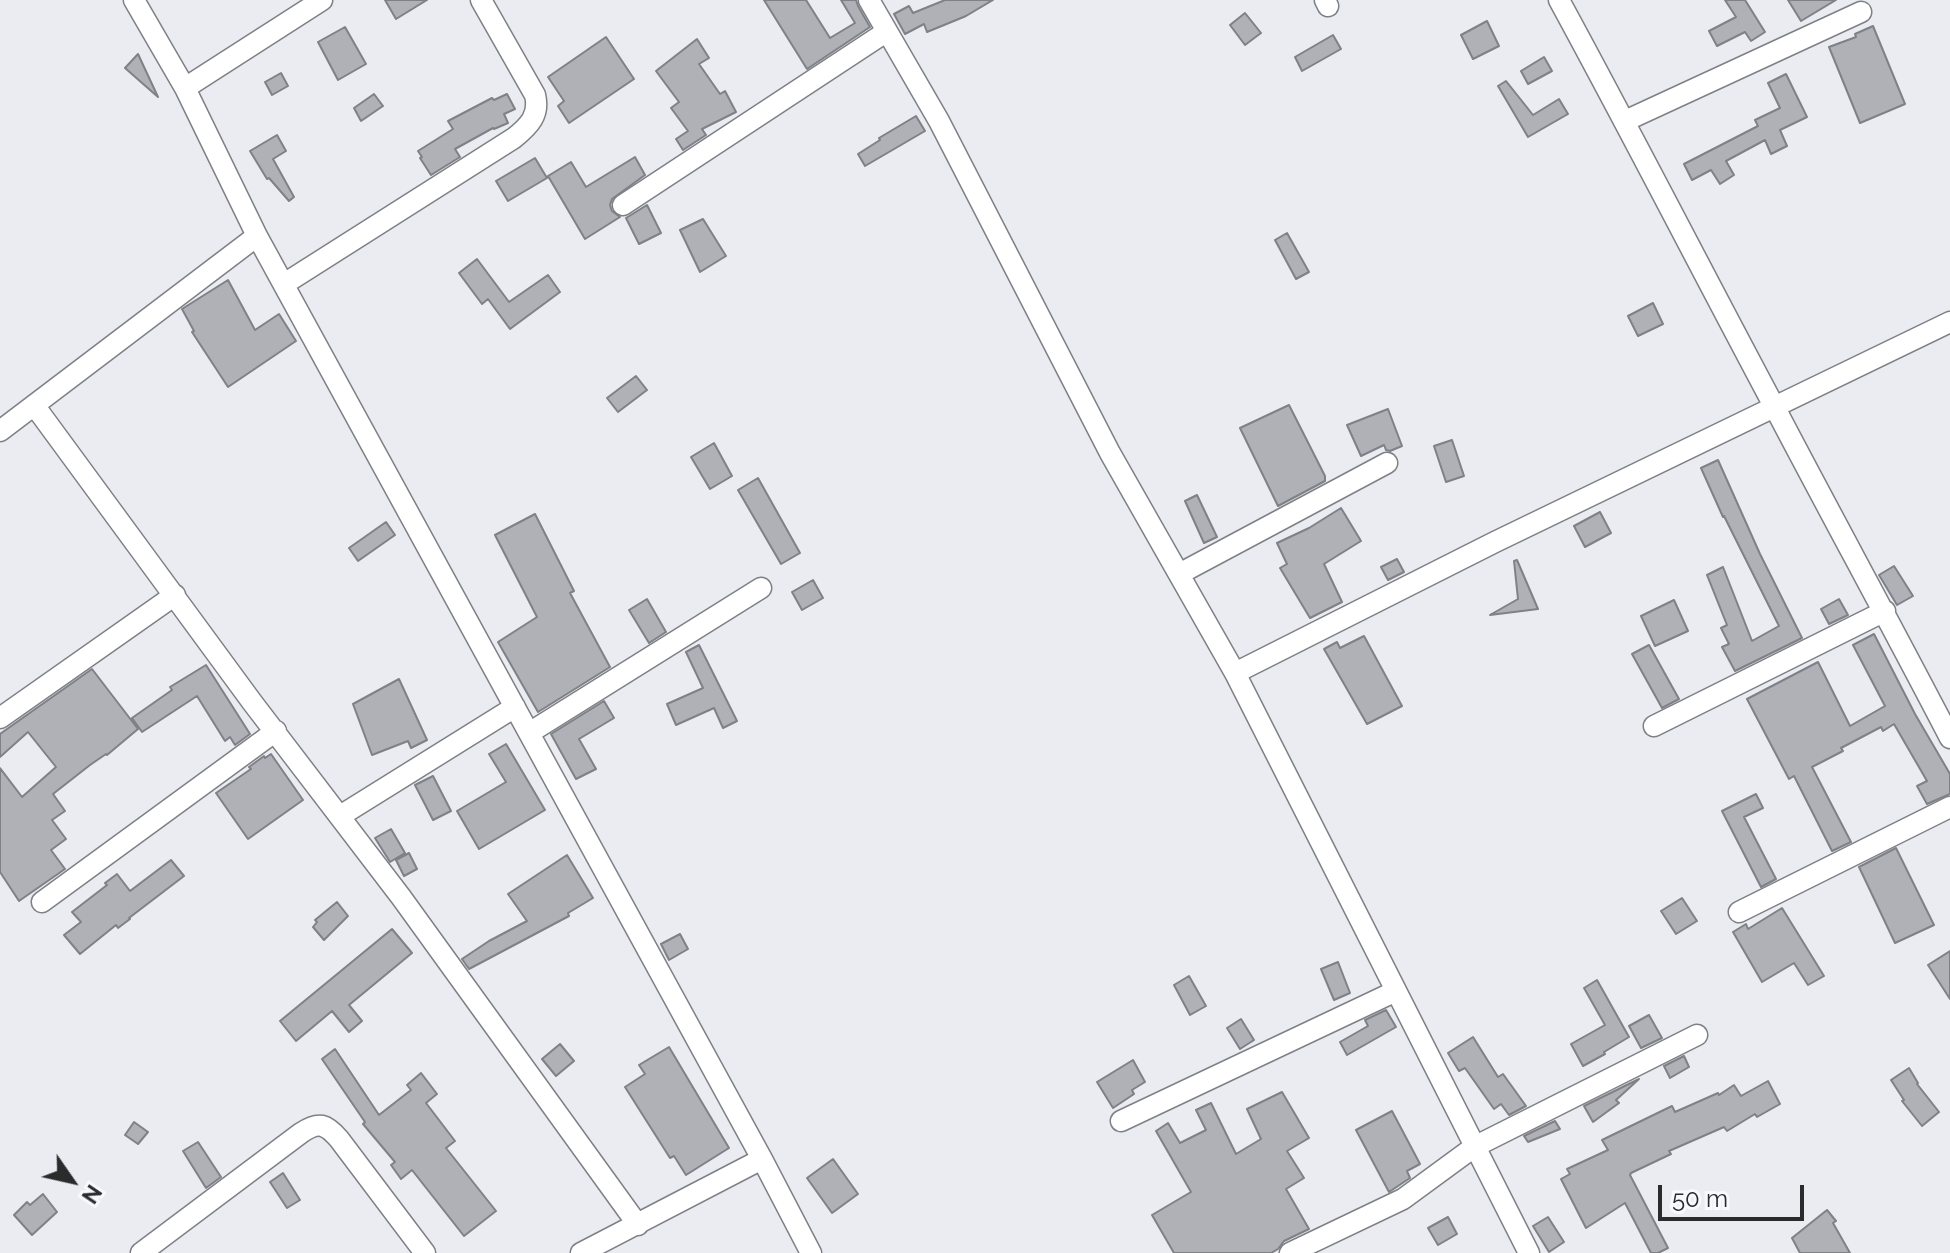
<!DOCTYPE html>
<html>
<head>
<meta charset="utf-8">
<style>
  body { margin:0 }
  #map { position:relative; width:1950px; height:1253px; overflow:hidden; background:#eaecf2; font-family:Raleway,sans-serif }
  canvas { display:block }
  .north { position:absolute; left:32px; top:1141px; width:80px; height:80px; -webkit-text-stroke:6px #f8f9fe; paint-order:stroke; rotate:124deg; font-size:22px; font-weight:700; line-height:32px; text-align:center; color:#2a2b2d }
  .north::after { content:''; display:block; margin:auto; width:28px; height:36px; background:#2a2b2d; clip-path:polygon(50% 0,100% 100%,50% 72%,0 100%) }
  .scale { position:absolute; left:1658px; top:1185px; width:146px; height:36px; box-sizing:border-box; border:4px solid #2a2b2d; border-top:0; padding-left:10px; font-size:24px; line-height:28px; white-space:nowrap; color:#2a2b2d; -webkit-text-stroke:6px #f8f9fe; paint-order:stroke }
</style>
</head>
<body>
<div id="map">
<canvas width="1950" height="1253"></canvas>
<div class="north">N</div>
<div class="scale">50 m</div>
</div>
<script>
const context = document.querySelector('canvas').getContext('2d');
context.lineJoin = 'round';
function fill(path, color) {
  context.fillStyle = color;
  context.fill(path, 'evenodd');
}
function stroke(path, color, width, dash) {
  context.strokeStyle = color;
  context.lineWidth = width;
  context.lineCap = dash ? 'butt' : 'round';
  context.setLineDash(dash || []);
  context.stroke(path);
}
const building = new Path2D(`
  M385 0H427L396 19Z
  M764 0H806L830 38 855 23 841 0H856L858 6 870 27 807 69Z
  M945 0H993L966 16 927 32 924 24 905 34 894 14 909 6 913 13Z
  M1725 0H1745L1765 32 1751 41 1745 32 1717 46 1709 31 1736 17Z
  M1788 0H1836L1801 21Z
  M1245 13 1261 33 1245 45 1230 25Z
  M1487 21 1499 46 1473 59 1461 35Z
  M1873 26 1905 104 1860 123 1829 47 1856 37 1855 34Z
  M345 27 366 64 338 80 318 42Z
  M1333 35 1341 49 1302 71 1295 57Z
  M606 37 634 79 569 123 558 106 564 101 548 77Z
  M697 39 709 58 699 64 720 94 725 91 736 112 702 129 706 135 683 150 676 139 688 131 671 108 679 102 656 71Z
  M138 54 158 97 125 68Z
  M1544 57 1552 71 1528 84 1521 71Z
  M281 73 288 86 272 95 265 82Z
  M1786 74 1807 117 1780 130 1787 146 1771 154 1765 140 1726 161 1734 175 1720 184 1711 170 1692 180 1684 164 1758 126 1755 120 1780 108 1768 83Z
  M1506 81 1533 115 1559 99 1568 114 1528 137 1498 86Z
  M374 94 383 106 361 121 354 108Z
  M507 94 515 109 504 114 508 123 494 129 493 128 455 149 460 157 431 175 420 158 422 157 418 151 453 129 448 121 492 98 494 100Z
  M916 116 925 131 865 166 858 154 880 140 879 138Z
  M277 135 286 151 273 159 294 197 289 201 269 178 267 179 250 151Z
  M635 157 645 175 612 199 610 205 612 211 620 217 585 239 548 176 571 162 586 187Z
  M535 158 547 178 508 201 496 181Z
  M647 205 661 233 639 244 626 218Z
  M703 219 726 256 700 272 680 230Z
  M1287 233 1309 272 1296 279 1275 240Z
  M477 259 509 302 548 275 560 292 510 329 488 299 482 304 459 273Z
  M228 280 255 330 279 314 296 341 228 387 192 332 194 331 182 309Z
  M1653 303 1663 324 1638 336 1628 316Z
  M636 376 647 390 618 412 607 398Z
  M1289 405 1325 476V481L1278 506 1240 428Z
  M1388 409 1402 446 1390 451 1386 450 1384 445 1361 456 1347 425Z
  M1452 440 1464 476 1446 482 1434 446Z
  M714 443 732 476 710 489 691 457Z
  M1718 460 1760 554 1802 638 1735 671 1722 647 1729 644 1721 628 1727 625 1707 575 1723 567 1752 641 1779 626 1724 516 1723 517 1701 468Z
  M758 478 800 553 781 564 738 490Z
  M1197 495 1217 537 1204 543 1185 501Z
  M1341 508 1361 541 1324 564 1342 602 1310 618 1280 568 1287 564 1277 543 1309 528Z
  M1600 512 1611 533 1585 547 1574 526Z
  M535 514 574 591 570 593 610 667 538 712 498 642 537 617 495 535Z
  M386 522 395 535 358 561 349 548Z
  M1397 559 1404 572 1388 580 1381 567Z
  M1517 560 1538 609 1490 615 1518 599 1514 561Z
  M1894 566 1913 596 1897 605 1879 575Z
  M813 580 823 598 802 610 792 592Z
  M647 599 666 632 649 643 629 610Z
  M1839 599 1848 615 1829 624 1821 609Z
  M1674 600 1688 631 1655 646 1641 616Z
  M1874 634 1915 714 1950 774V794L1927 804 1917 786 1927 781 1894 724 1883 731 1881 727 1841 748 1843 751 1812 767 1851 842 1832 851 1794 776 1789 779 1747 699 1818 662 1850 726 1885 706 1853 645Z
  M1364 636 1402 706 1367 724 1324 649 1337 642 1340 648Z
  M699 645 737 721 723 728 714 708 676 725 667 704 703 688 686 652Z
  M1649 645 1679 699 1662 708 1632 654Z
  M206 665 250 734 235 745 230 737 225 741 197 696 142 732 132 718 172 690 170 687Z
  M92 669 138 729 107 755 106 754 90 765 53 794 65 811 52 820 66 839 51 850 65 869 19 901 0 872V768L22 797 56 767 28 732 0 757V734Z
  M399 679 427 740 411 748 408 741 372 755 353 704Z
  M604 701 614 718 579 739 596 769 576 779 551 734Z
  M506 744 545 810 479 849 457 811 506 782 489 754Z
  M271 754 303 800 248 839 216 793 251 769 249 767 264 756 265 758Z
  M433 776 451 811 433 820 415 785Z
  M1756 794 1763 808 1744 817 1776 879 1761 887 1722 811Z
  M391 829 405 853 390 862 375 838Z
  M1896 848 1934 925 1895 943 1859 867Z
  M409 853 417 869 404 876 396 860Z
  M567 855 593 898 568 913 569 916 469 969 462 959 489 941 527 921 508 894Z
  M171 860 184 876 129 918 130 919 118 928 116 925 80 954 64 935 81 922 72 912 107 885 105 883 117 874 130 891Z
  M1682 898 1697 921 1676 934 1661 911Z
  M337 902 348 916 324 940 313 927 317 922 315 920Z
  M1782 908 1824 976 1808 985 1794 963 1762 982 1733 932 1746 924 1748 929Z
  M392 929 412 953 349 1005 362 1021 349 1032 332 1011 296 1041 280 1021Z
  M680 934 688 949 669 960 661 944Z
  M1950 951V999L1928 965Z
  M1338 962 1350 993 1334 1000 1321 969Z
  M1189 976 1206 1006 1190 1015 1174 985Z
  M1597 980 1629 1037 1604 1052 1605 1054 1583 1066 1571 1044 1605 1025 1584 988Z
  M1386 1010 1396 1027 1347 1055 1340 1042 1368 1026 1365 1020Z
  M1649 1015 1662 1038 1641 1048 1629 1026Z
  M1241 1019 1254 1040 1240 1049 1227 1028Z
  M1473 1037 1498 1077 1503 1074 1526 1106 1509 1115 1501 1104 1494 1109 1465 1068 1459 1071 1448 1053Z
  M560 1044 574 1061 556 1076 542 1059Z
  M669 1047 729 1148 686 1175 674 1156 670 1158 625 1087 645 1074 639 1065Z
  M335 1049 379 1115 411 1090 407 1085 421 1073 437 1094 426 1103 455 1141 446 1148 496 1211 464 1236 412 1170 401 1179 391 1165 395 1162 363 1124 365 1122 322 1059Z
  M1684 1056 1689 1067 1670 1078 1664 1066Z
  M1133 1060 1145 1082 1132 1090 1134 1094 1113 1108 1097 1082Z
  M1909 1068 1918 1083 1917 1084 1939 1112 1922 1126 1902 1101 1904 1100 1891 1080Z
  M1639 1079 1616 1100 1619 1103 1593 1122 1584 1106Z
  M1768 1081 1780 1104 1757 1117 1755 1114 1727 1131 1724 1127 1669 1151 1671 1154 1631 1173 1630 1175 1668 1248 1658 1253H1651L1625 1203 1586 1228 1561 1179 1570 1174 1567 1169 1608 1150 1602 1140 1672 1106 1675 1112 1718 1093 1719 1095 1734 1085 1741 1096Z
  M1282 1092 1309 1138 1287 1151 1304 1178 1286 1189 1309 1229 1284 1241 1278 1249 1271 1253H1174L1152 1215 1191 1192 1156 1131 1168 1123 1180 1143 1206 1130 1196 1110 1211 1103 1236 1154 1261 1139 1247 1109Z
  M1392 1111 1420 1164 1407 1171 1410 1178 1389 1192 1356 1130Z
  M1555 1121 1560 1129 1528 1142 1524 1136Z
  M134 1122 148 1132 138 1144 125 1135Z
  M198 1142 221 1177 206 1188 183 1151Z
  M833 1159 858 1194 832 1213 807 1178Z
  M283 1173 300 1200 287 1208 270 1182Z
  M43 1194 57 1212 32 1235 14 1215 27 1202 30 1205Z
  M1827 1210 1836 1221 1833 1223 1850 1253H1800L1792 1238Z
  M1448 1217 1457 1234 1438 1245 1428 1228Z
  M1548 1217 1564 1242 1549 1252 1533 1226Z`);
fill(building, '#afb1b7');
stroke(building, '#7f8186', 2);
const street = new Path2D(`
  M134 0 185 88 257 236 762 1159 811 1253
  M869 0 939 121 1110 453 1235 673 1529 1253
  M1325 0 1328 6
  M1559 0C1632 134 1702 271 1774 406 1832 517 1892 626 1950 738
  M185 88 322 0
  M1625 121 1861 12
  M623 205 886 32
  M284 284 514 138C529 126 540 115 535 95L481 0
  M34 405 252 702 401 897 638 1225
  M0 431 257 236
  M1179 574 1387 463
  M1235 673 1495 542 1950 322
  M0 718 175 595
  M1654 726 1885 611
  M529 733 761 588
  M340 816 515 707
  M42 902 276 731
  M1739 912 1950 807
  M1121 1121 1396 991
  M141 1253 301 1133C319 1121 326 1124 339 1139L425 1253
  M581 1253 762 1159
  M1290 1253 1403 1199 1474 1147 1697 1035`);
stroke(street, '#7e8086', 23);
stroke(street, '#fff', 20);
</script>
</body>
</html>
